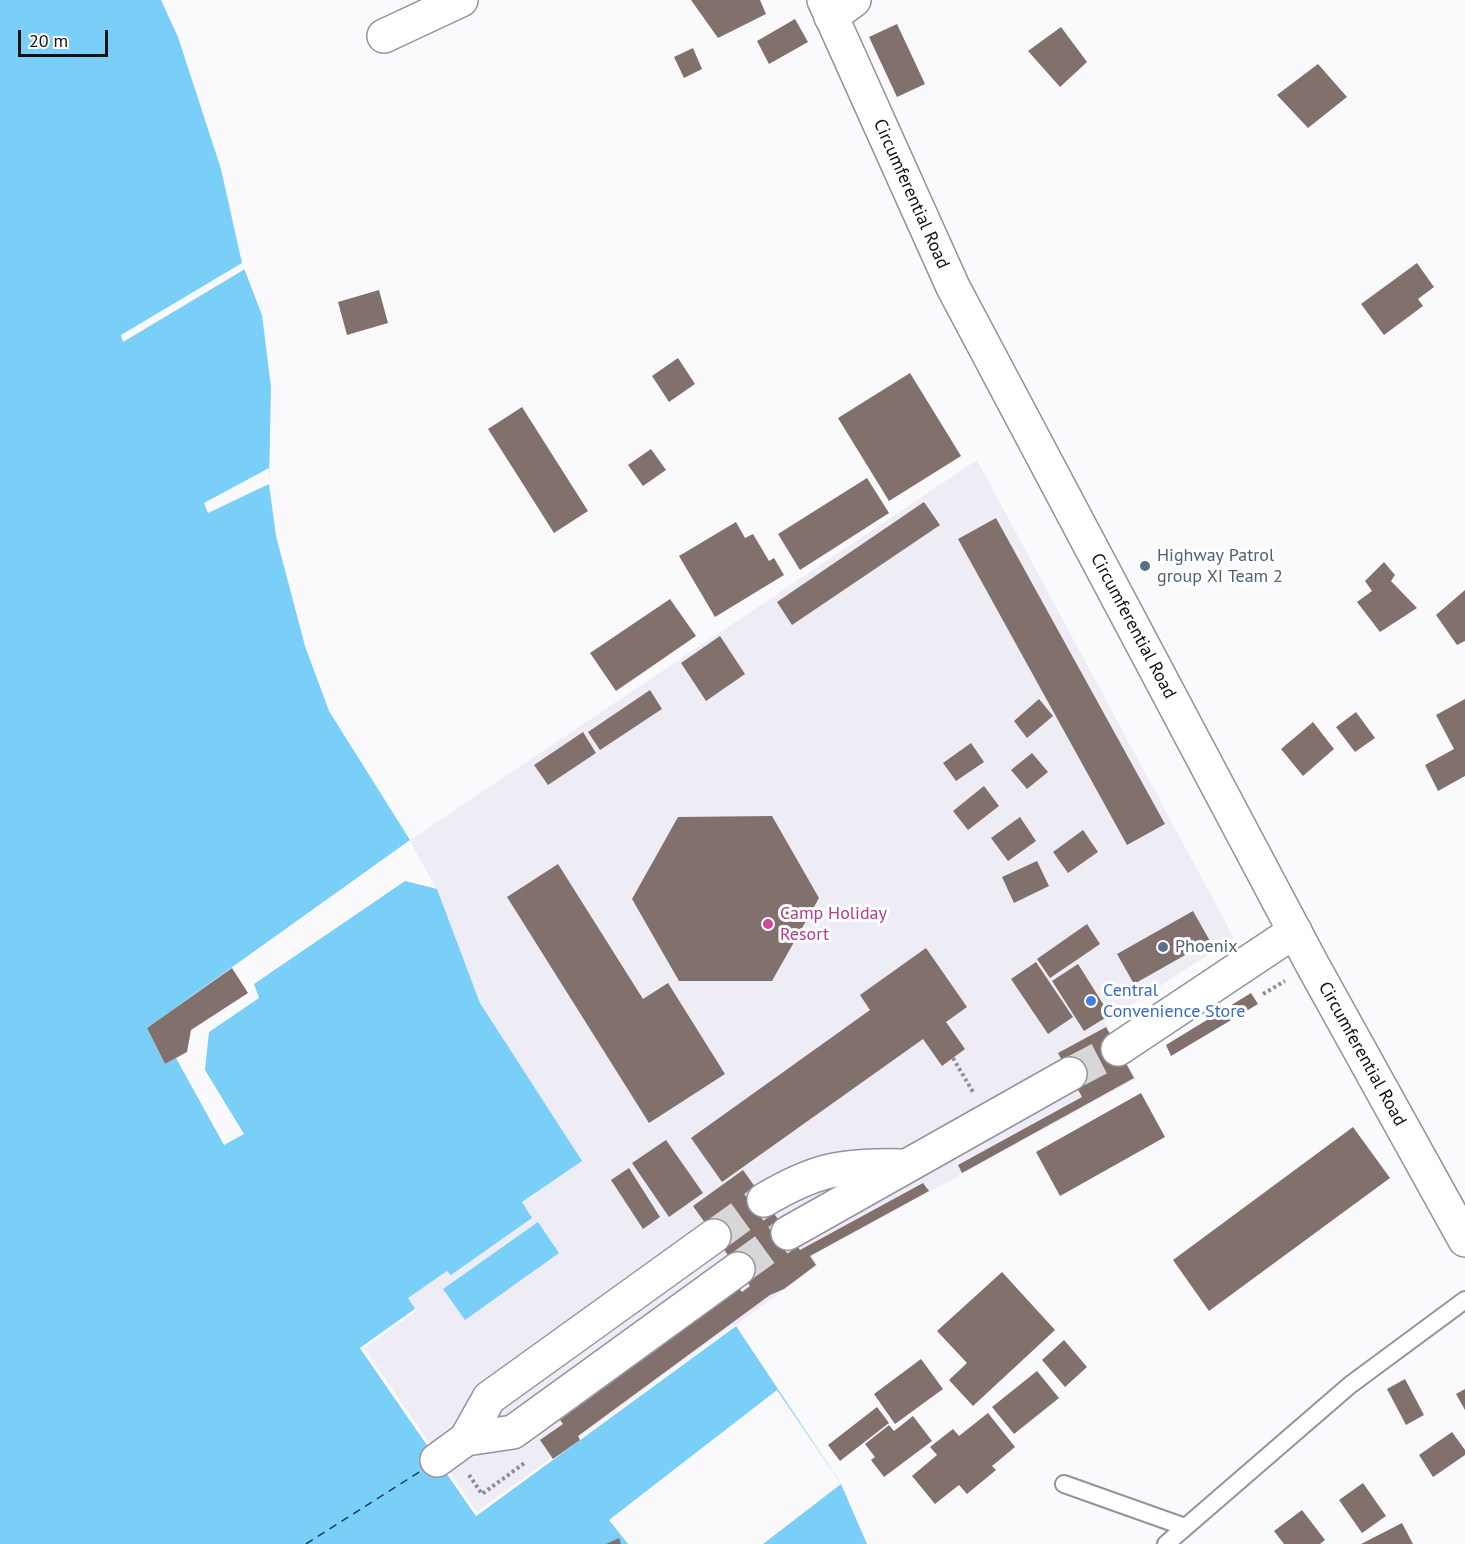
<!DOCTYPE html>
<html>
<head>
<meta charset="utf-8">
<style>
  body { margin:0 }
  #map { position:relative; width:1465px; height:1544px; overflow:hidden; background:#fafafd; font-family:"PT Sans",sans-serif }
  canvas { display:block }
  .scale { position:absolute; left:18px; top:30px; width:90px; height:27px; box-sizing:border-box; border:3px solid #0f0f14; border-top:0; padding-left:8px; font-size:18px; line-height:21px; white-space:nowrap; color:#0f0f14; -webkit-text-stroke:4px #fff; paint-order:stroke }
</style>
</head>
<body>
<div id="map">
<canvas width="1465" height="1544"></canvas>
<div class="scale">20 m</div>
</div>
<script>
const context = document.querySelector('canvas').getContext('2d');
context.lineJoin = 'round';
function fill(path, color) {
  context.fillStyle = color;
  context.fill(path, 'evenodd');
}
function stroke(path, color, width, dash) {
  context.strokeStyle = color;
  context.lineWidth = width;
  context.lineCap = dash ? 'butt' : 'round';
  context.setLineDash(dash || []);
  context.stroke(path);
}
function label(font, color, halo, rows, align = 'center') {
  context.font = font + ' "PT Sans",sans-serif';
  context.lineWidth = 6;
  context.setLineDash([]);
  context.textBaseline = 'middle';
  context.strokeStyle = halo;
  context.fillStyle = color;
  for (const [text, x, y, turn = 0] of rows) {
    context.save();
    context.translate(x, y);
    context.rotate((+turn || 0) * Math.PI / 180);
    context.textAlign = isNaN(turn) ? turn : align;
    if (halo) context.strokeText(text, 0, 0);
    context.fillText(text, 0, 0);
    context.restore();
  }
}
fill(new Path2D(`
  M977 460 1234 938 1105 1022 1136 1079 812 1256 818 1265 476 1516 360 1348 415 1309 407 1298 447 1270 451 1275 532 1218 522 1203 581 1160 480 1003 437 889 410 840Z`), '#eeedf6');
fill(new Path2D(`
  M0 0H161L178 37 221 169 242 263 262 315 271 387 269 484 276 536 305 646 329 711 410 840 437 889 480 1003 582 1161 522 1202 532 1218 451 1275 447 1271 408 1298 415 1309 360 1348 476 1516 736 1326 841 1484 867 1544H0Z
  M538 1222 559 1253 465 1320 443 1289Z`), '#7acff9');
fill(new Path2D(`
  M242 263 245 269 123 342 121 335Z
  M269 468V484L208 513 204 503Z
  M410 840 437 889 405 881 254 984 259 998 209 1032 205 1070 244 1134 224 1145 176 1058 165 1064 147 1028Z
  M415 1309 417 1311 364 1348 477 1512 734 1324 736 1326 476 1516 360 1348Z
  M777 1390 841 1484 763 1544H628L609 1520Z`), '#fafafd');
stroke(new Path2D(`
  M306 1544 424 1469`), '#193f50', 1.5, [8, 6]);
fill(new Path2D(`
  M691 0H760L766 14 718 38Z
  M795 19 808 42 769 64 757 41Z
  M897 24 925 84 897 97 869 37Z
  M1061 27 1087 62 1060 87 1028 51Z
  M693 48 702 69 684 78 674 57Z
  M1318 64 1347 97 1308 128 1277 95Z
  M1417 263 1434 287 1418 299 1423 306 1384 335 1361 304Z
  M379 290 388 323 347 335 338 302Z
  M678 358 695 384 669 402 652 376Z
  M910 373 961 456 889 501 838 418Z
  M522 407 588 511 554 533 488 429Z
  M651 449 666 470 643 486 628 465Z
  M867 478 889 513 800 570 778 534Z
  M924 502 940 525 792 625 777 602Z
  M996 518 1165 824 1127 845 958 539Z
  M736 522 745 538 753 534 769 561 774 558 784 575 715 617 679 556Z
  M1384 562 1395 575 1391 581 1417 608 1380 632 1357 602 1372 591 1365 581Z
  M1465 590V641L1457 645 1436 615Z
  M670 599 696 636 616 691 590 653Z
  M720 636 745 674 706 701 681 663Z
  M650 690 662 709 600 750 588 732Z
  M1039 699 1053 716 1027 738 1014 721Z
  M1465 699V776L1438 791 1425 765 1454 749 1436 715Z
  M1356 712 1375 738 1355 752 1336 727Z
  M1313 722 1334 749 1303 776 1281 749Z
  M583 732 596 753 548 785 534 765Z
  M971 743 984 762 956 781 943 763Z
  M1032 753 1048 772 1027 789 1011 770Z
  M984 786 999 806 968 830 953 811Z
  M772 816 819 898 772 981H679L632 899 678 817Z
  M1020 817 1036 841 1008 861 991 838Z
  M1083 830 1098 852 1068 873 1053 852Z
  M1037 861 1049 886 1014 903 1002 877Z
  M558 864 643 999 668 983 725 1074 649 1123 507 897Z
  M1193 911 1210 941 1134 984 1117 954Z
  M1087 924 1100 944 1050 978 1037 959Z
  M926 948 967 1007 946 1022 965 1049 942 1066 923 1039 722 1182 691 1138 870 1010 860 995Z
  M1036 962 1073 1017 1048 1034 1011 979Z
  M1078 964 1110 1015 1084 1031 1052 981Z
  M232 968 248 993 191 1030 187 1052 165 1064 147 1028Z
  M1251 993 1258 1004 1171 1056 1166 1045Z
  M1106 1027 1134 1078 962 1173 958 1165 1082 1097 1058 1053Z
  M1141 1093 1165 1137 1060 1196 1036 1152Z
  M1353 1127 1390 1178 1209 1311 1173 1260Z
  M666 1140 703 1193 669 1217 632 1163Z
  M629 1168 660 1217 643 1229 611 1180Z
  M743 1170 800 1250 923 1183 929 1191 810 1256 816 1265 784 1289 770 1295 578 1436 580 1440 553 1459 540 1440 563 1424 560 1420 740 1289 742 1292 750 1286 693 1206Z
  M1002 1272 1055 1330 973 1406 949 1380 967 1363 937 1331Z
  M1064 1340 1087 1367 1065 1387 1042 1360Z
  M921 1359 943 1389 895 1424 874 1394Z
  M1037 1371 1059 1398 1014 1434 992 1407Z
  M1405 1379 1424 1415 1406 1425 1387 1389Z
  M1465 1389V1410L1456 1394Z
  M877 1407 889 1423 840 1461 828 1445Z
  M988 1413 1015 1447 992 1466 996 1470 967 1494 959 1485 935 1504 912 1476 937 1455 930 1447 953 1429 959 1436Z
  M913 1416 932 1441 884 1477 871 1460 875 1457 865 1444 889 1425 894 1431Z
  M1452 1432 1465 1450V1455L1433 1477 1419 1455Z
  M1363 1483 1386 1516 1362 1533 1339 1500Z
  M1302 1510 1325 1540 1320 1544H1284L1274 1531Z
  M1402 1523 1413 1544H1361Z
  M619 1538 621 1544H606Z`), '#81706b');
stroke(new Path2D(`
  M1070 1074 1118 1049
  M714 1236 764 1200
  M738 1269 788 1233`), '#d7d7da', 33, [33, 16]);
const service = new Path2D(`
  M1064 1484 1185 1527
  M1166 1544 1350 1385 1465 1300`);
const minor = new Path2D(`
  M831 17 854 0
  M384 36 461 0`);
const secondary = new Path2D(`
  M824 0 953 287 1312 964 1465 1240
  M1118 1049 1295 931
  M764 1200C818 1168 843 1165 904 1166
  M788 1233 1070 1074
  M466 1439 513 1432 738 1269
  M437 1460 466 1439 489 1398 714 1236`);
stroke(service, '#9392a1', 20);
stroke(minor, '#9392a1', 36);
stroke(secondary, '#9392a1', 36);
stroke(new Path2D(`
  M1263 994 1285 981
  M953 1058 973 1092
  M469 1475 482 1494 526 1462`), '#8e8e92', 4, [3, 3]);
stroke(service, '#fff', 16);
stroke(minor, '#fff', 33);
stroke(secondary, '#fff', 33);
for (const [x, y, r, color] of [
  [1145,566,6,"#5c6f8a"],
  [768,924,6,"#d1479c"],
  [1163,947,6,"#5c6f8a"],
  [1091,1001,6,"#3f7fe0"]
]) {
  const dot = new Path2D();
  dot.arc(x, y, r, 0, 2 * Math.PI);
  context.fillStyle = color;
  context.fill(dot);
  stroke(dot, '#fff', 2);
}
label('18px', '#0f0f14', '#fff', [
  ["Circumferential Road",911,194,66],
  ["Circumferential Road",1133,626,62],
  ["Circumferential Road",1362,1054,61]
]);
label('18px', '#4e5e75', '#fff', [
  ["Highway Patrol",1157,556],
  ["group XI Team 2",1157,577],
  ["Phoenix",1175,947]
], 'left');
label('18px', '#b23c85', '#fff', [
  ["Camp Holiday",780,914],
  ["Resort",780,935]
], 'left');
label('18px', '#366cbe', '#fff', [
  ["Central",1103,991],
  ["Convenience Store",1103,1012]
], 'left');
</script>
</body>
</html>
